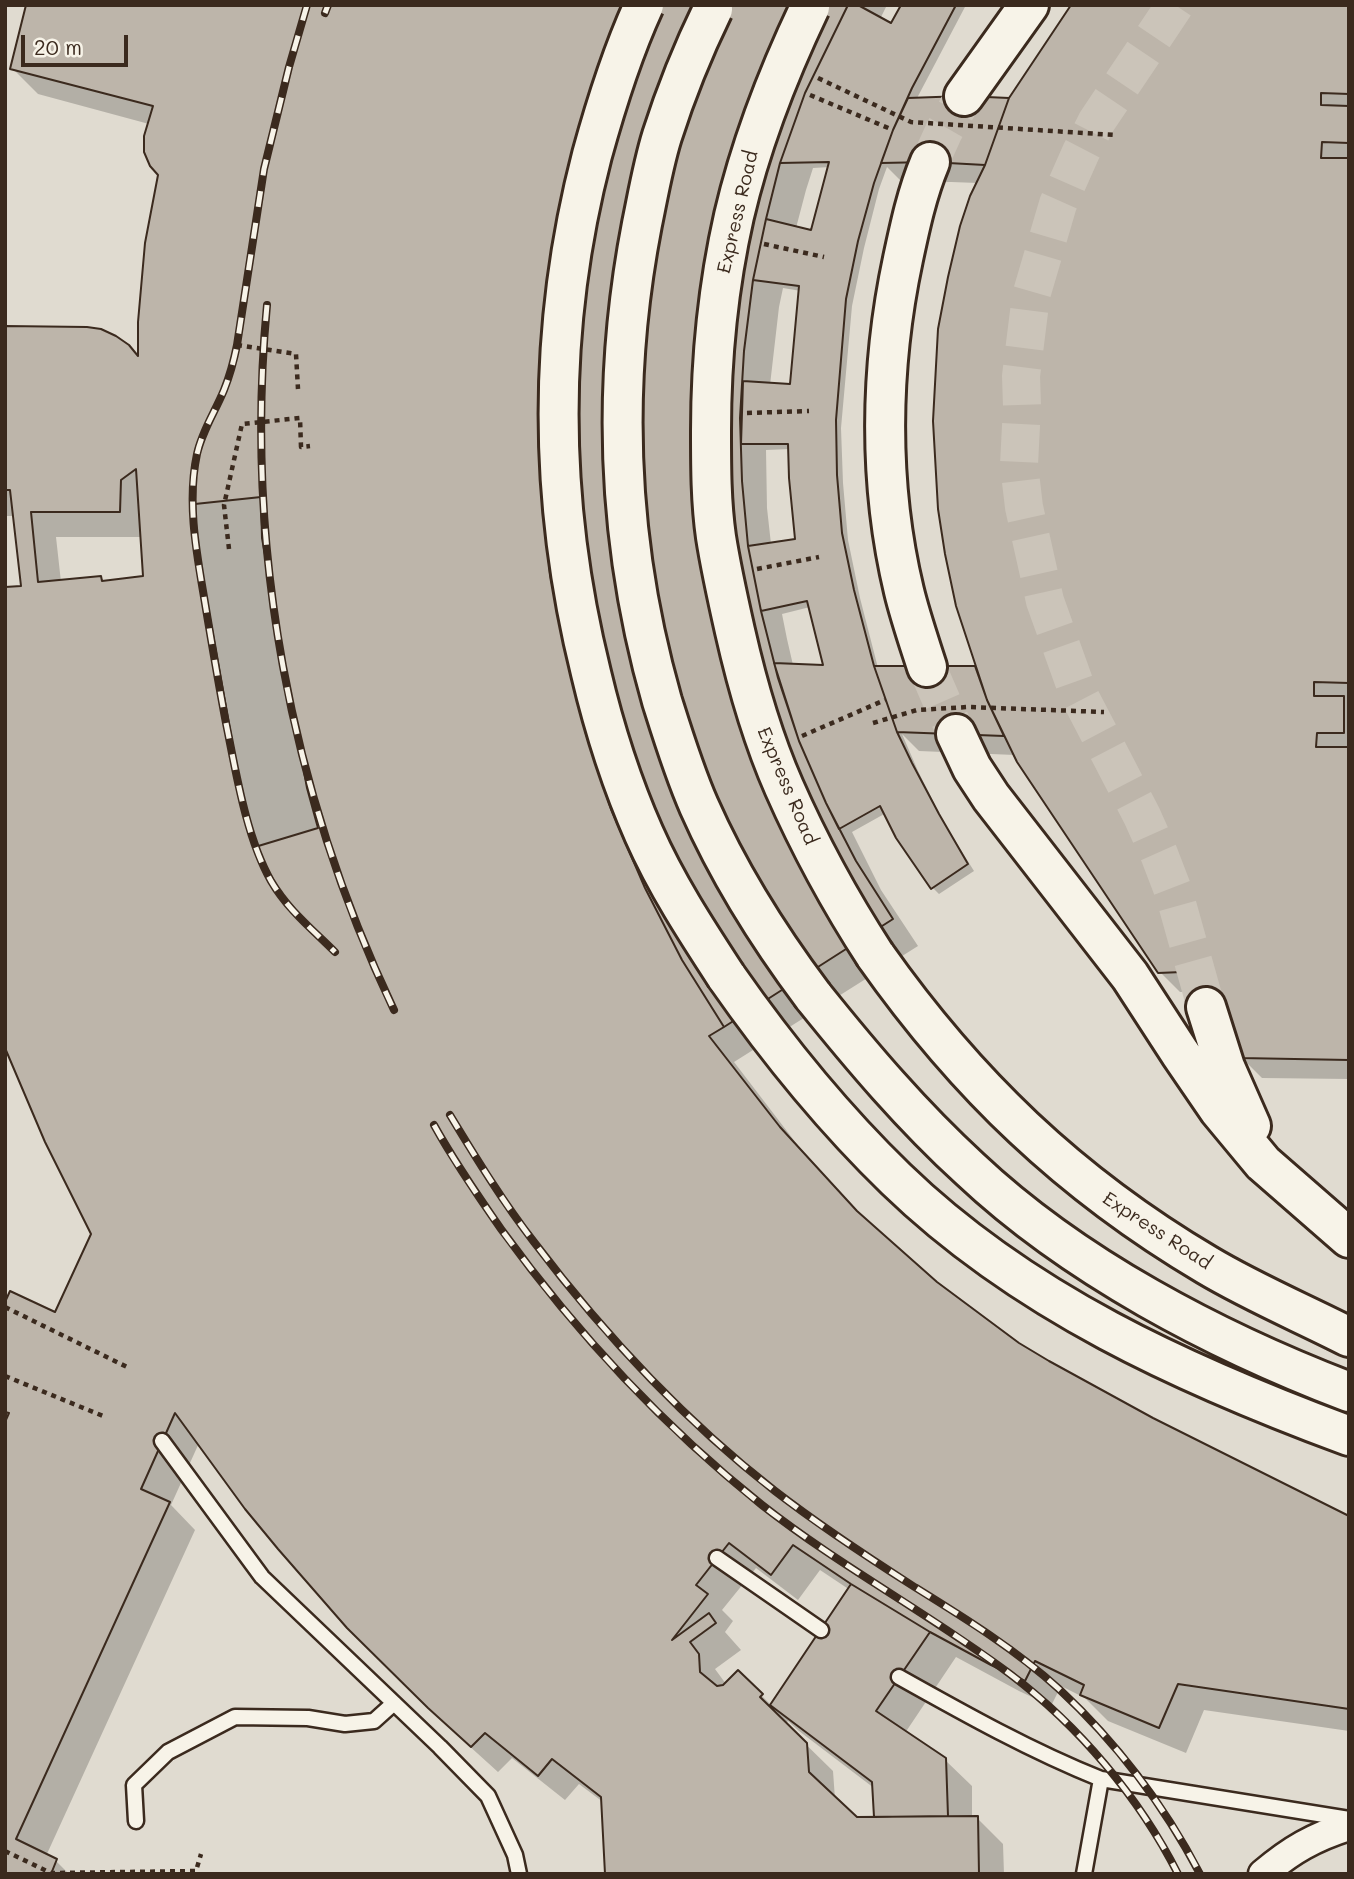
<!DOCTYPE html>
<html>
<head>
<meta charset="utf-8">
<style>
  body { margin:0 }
  #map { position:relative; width:1354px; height:1879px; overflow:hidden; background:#efebe0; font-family:Mali,sans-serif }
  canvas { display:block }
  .frame { position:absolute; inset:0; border:7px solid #3b2a1e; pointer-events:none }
  .scale { position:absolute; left:21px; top:35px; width:107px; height:32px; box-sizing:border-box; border:4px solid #3b2a1e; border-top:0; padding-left:9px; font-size:21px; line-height:24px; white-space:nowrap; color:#3b2a1e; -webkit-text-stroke:5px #f7f3e8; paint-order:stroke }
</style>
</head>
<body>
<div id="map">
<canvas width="1354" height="1879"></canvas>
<div class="frame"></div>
<div class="scale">20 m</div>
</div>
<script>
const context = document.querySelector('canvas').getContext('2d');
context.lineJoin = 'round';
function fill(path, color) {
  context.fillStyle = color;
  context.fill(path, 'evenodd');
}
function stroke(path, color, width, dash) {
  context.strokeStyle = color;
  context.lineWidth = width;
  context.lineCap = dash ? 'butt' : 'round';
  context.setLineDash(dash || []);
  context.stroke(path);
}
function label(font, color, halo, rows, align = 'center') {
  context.font = font + ' Mali,sans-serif';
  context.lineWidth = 5;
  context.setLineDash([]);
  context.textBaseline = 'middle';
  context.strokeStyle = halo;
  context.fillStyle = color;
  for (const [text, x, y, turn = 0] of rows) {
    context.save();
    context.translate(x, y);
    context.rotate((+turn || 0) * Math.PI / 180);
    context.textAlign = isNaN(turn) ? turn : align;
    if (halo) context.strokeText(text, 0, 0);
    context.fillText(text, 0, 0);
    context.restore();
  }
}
fill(new Path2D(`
  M5 5H1349V1874H5Z`), '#e0dbd0');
fill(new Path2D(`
  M28 5H887L880 19 892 26 903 5H966L916 100 1010 99 1349 5V702H1347L1349 1079 1262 1078 1241 1057 1197 991 1180 992 1159 971 1015 755 919 751 902 734 918 771 944 823 974 871 939 894 933 888 898 838 886 813 852 832 881 890 918 946 734 1062 806 1156 867 1221 936 1283 1018 1344 1152 1420 1349 1518V1731L1204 1710 1186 1753 1108 1721 1085 1698 1061 1686 1051 1706 1019 1691 956 1657 905 1733 945 1760 972 1786V1818H977L1003 1844 1004 1874H607L603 1802 579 1784 565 1800 512 1758 498 1772 456 1734 349 1627 199 1443 171 1505 195 1530 46 1856 56 1861 69 1874H5V1306L56 1314 93 1234 15 516H5V328L139 358 160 175 149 124 38 94 12 68ZM830 167 813 232 796 228 806 190 813 168ZM887 167 903 183 951 182 978 183 977 667 878 668 860 598 848 540 843 483 841 428 852 306 864 248 879 189ZM783 288 801 291 791 386 770 385 779 307ZM790 449 797 541 771 544 767 508 766 450ZM56 537H142L145 578 105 582 101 578 61 582ZM810 607 826 667 793 665 787 639 782 614ZM756 1568 798 1600 820 1570 850 1590 772 1706 738 1672 726 1684 715 1669 741 1650 725 1632 733 1621 722 1610ZM788 1721 799 1731 874 1788 876 1819H856L835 1799 833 1771 785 1724Z`), '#0003');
const building = new Path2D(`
  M26 5H625L540 417 542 492 550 574 566 654 586 734 611 809 645 888 682 960 724 1027 709 1036 780 1127 857 1211 937 1282 1019 1343 1049 1361 1153 1418 1349 1516V1709L1178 1684 1159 1728 1080 1695 1084 1685 1035 1661 1025 1681 991 1665 930 1632 851 1584 793 1545 771 1575 729 1543 696 1585 708 1594 672 1640 709 1613 716 1623 690 1642 699 1654 700 1672 717 1686 723 1685 738 1670 763 1694 760 1697 807 1743 809 1772 857 1817 978 1816 979 1874H605L601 1797 552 1759 538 1776 485 1733 471 1747 428 1708 347 1628 278 1549 245 1509 175 1413 141 1489 170 1502 16 1839 57 1859 51 1874H5V1422L9 1413 5 1412V1302L10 1291 55 1312 91 1234 45 1142 5 1048V587L21 586 10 490H5V326L87 327 101 329 116 336 129 345 138 356V322L145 243 158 175 150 166 144 152V136L153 106 10 69ZM136 469 143 576 102 581 101 576 38 582 31 512H120L121 480Z
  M625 5H848L805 93 780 163 766 219 753 280 744 351 740 418 742 481 748 546 761 611 778 678 799 741 826 803 856 861 893 919 724 1027 682 960 645 888 611 809 586 734 566 654 550 574 542 492 540 417Z
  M848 5H858L891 23 901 5H956L912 88 893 130 874 183 858 241 846 299 836 420 837 475 842 533 854 590 874 666 897 732 912 763 939 814 968 864 931 889 896 838 880 806 839 829 826 803 799 741 774 663 823 665 807 601 761 611 748 546 795 539 789 478 788 444H741L743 381 790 384 799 286 753 280 766 219 811 230 829 162 780 163 805 93Z
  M1071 5H1349V94L1321 93V105L1349 106V143L1322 142 1321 158H1349V683L1314 682V696H1344V733H1317L1316 747H1349V1060L1240 1058 1182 972 1158 973 1017 762 987 700 956 606 945 554 938 509 933 421 938 329 948 277 960 226 970 196 985 165 1009 98Z
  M964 96 1009 98 985 165 930 162 881 163 893 130 908 98Z
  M261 497 262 538 307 788 318 828 255 847 244 808 197 546 195 504Z
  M874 666H975L987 700 1004 736 897 732Z
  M851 1584 930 1632 876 1711 946 1758 948 1816 874 1817 872 1782 770 1705Z`);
fill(building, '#bdb5aa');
stroke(building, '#3b2a1e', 2);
stroke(new Path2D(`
  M1175 5 1097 121 1081 152 1058 204 1031 296 1021 376 1022 406 1019 465 1024 507 1045 601 1078 693 1142 816 1159 854 1174 893 1206 1007
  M930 162 944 131 964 96
  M927 667 956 734`), '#cbc4b9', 38, [38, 19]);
const lane = new Path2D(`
  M162 1441 262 1577 440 1747 488 1796 515 1855 519 1874
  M717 1558 821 1630
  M899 1677C965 1714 1031 1751 1101 1779L1084 1874
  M1101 1779 1349 1819
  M136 1821 134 1785 168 1752 235 1717 308 1718 345 1724 374 1721 394 1703`);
const street = new Path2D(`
  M1263 1874C1291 1850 1314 1837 1349 1826`);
const secondary = new Path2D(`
  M964 96 1029 5
  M927 667C919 642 910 616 904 591 878 483 880 367 903 259 910 226 917 193 930 162
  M956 734 972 768 991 797 1130 976 1180 1053 1219 1110 1263 1163 1349 1238
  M875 955C966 1084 1070 1184 1207 1265 1252 1292 1302 1313 1349 1337
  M726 976C777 1049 832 1117 896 1179 1023 1302 1185 1375 1349 1436
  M813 996C862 1057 912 1116 970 1169 1074 1267 1216 1341 1349 1392
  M1206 1007 1225 1067 1251 1126`);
stroke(lane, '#3b2a1e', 19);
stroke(street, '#3b2a1e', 33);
stroke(secondary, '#3b2a1e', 44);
stroke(new Path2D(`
  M810 95 893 130
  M764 244 824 257
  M237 345 296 354 298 389
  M747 413 809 411
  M229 549 224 505 242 424 300 418 301 447 310 446
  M757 569 819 557
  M802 736 885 700
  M5 1307 127 1367
  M5 1376 103 1416
  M5 1851 51 1873 196 1871 201 1854`), '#3b2a1e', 4.5, [5, 5]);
stroke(lane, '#f7f3e8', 14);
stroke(street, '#f7f3e8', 28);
stroke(secondary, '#f7f3e8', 38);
const rail = new Path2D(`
  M307 5 289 67 264 169 237 345C234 360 230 375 224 390 215 412 202 431 197 454 187 501 196 550 204 597 211 639 218 681 226 723 236 772 246 837 271 881 288 910 312 929 335 952
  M325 13 328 5
  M267 305C244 546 290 791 394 1010
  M450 1115C476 1158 503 1202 534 1242 603 1333 684 1420 775 1491 819 1525 866 1556 913 1586 963 1617 1015 1649 1059 1689 1116 1742 1164 1805 1200 1874
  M434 1125C454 1161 478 1196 501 1229 575 1331 663 1426 762 1505 841 1567 930 1614 1010 1674 1079 1726 1139 1797 1178 1874`);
stroke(rail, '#3b2a1e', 8);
stroke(rail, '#f7f3e8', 5, [16]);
const secondaryBridge = new Path2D(`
  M644 5C622 53 606 104 592 155 547 328 548 500 591 673 604 728 621 782 644 834 666 884 696 930 726 976
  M810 7C778 74 751 143 734 216 718 287 711 359 711 431 711 467 711 502 716 537 721 569 728 600 735 631 747 684 762 737 784 787 810 846 840 901 875 955
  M713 9C693 50 676 92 662 136 653 165 648 195 642 224 611 384 617 544 662 701 673 736 684 772 699 806 729 874 768 936 813 996`);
stroke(secondaryBridge, '#3b2a1e', 44, []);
stroke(new Path2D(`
  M818 78 911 122 1115 135
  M873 723 917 710 968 707 1104 712`), '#3b2a1e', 4.5, [5, 5]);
stroke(secondaryBridge, '#f7f3e8', 38);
label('19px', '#3b2a1e', '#f7f3e8', [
  ["Express Road",738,212,-77],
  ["Express Road",787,786,67],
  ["Express Road",1157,1231,33]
]);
</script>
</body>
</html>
